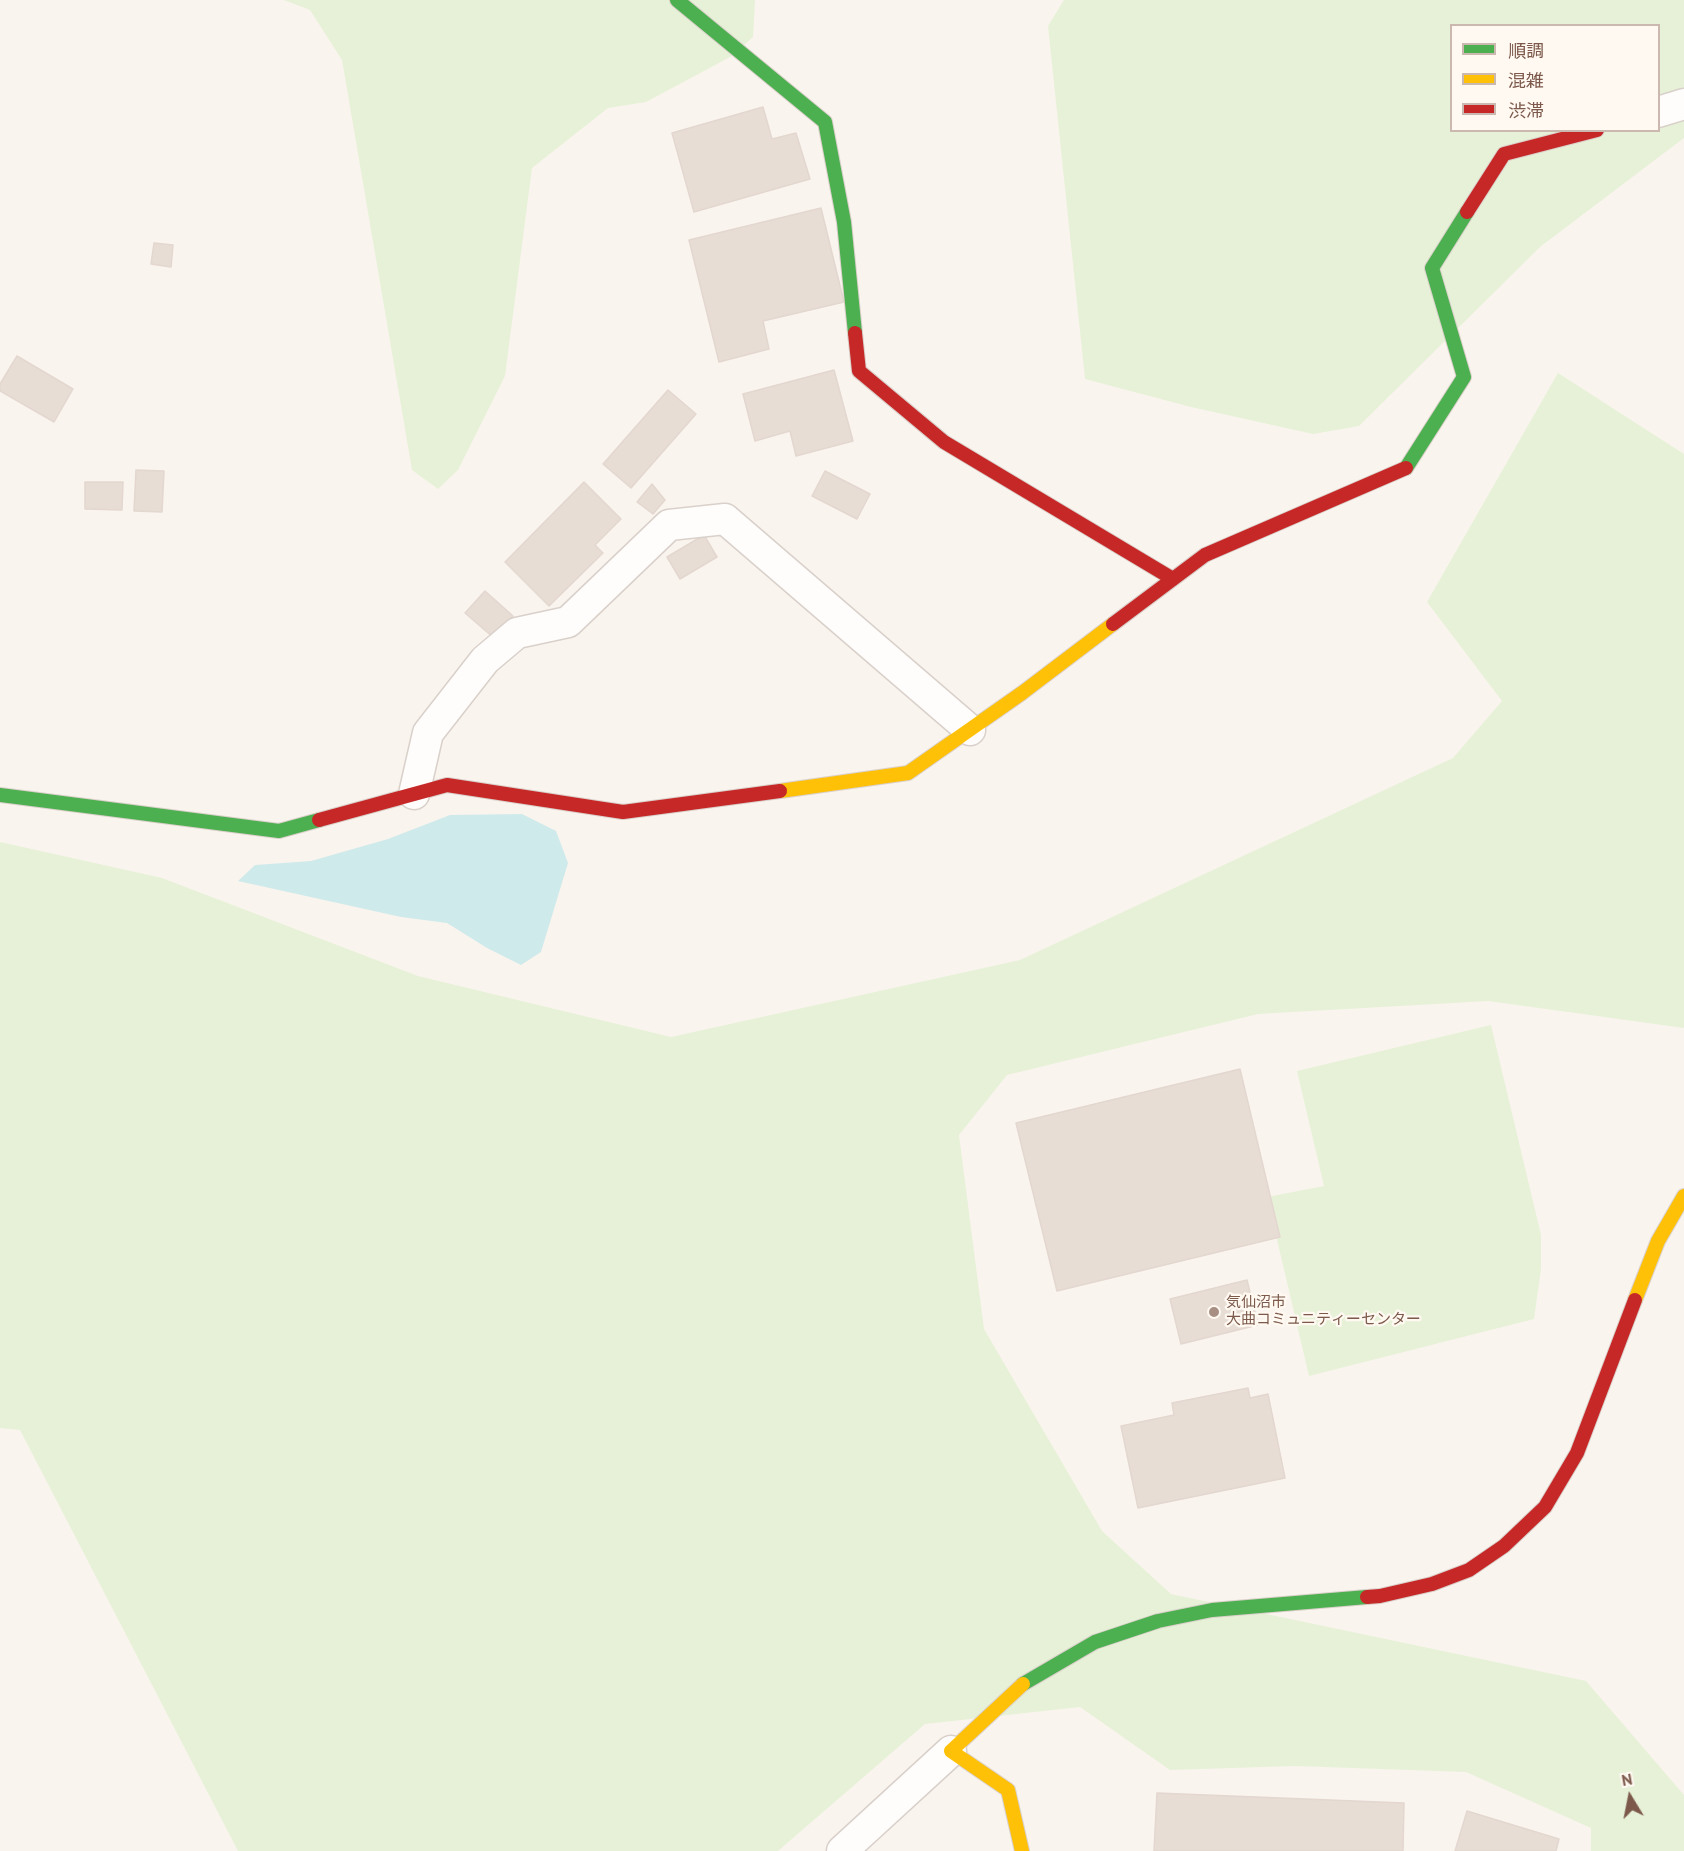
<!DOCTYPE html>
<html>
<head>
<meta charset="utf-8">
<style>
  body { margin:0 }
  #map { position:relative; width:1684px; height:1851px; overflow:hidden; background:#faf4ee; font-family:"PT Sans","Noto Sans JP",sans-serif }
  canvas { display:block }
  .legend { position:absolute; left:1450px; top:24px; width:210px; height:108px; box-sizing:border-box; background:#fff9f2; border:2px solid #cbb9af; margin:0; padding:8px 10px; list-style:none; font-size:18px; color:#7c594a }
  .legend li { display:flex; align-items:center; gap:12px; height:30px }
  .legend b { width:30px; border:2px solid #cbb9af }
  .north { position:absolute; left:1600px; top:1767px; width:60px; height:60px; -webkit-text-stroke:4px #fff9f2; paint-order:stroke; rotate:350deg; font-size:16px; font-weight:700; line-height:24px; text-align:center; color:#7c594a }
  .north::after { content:''; display:block; margin:auto; width:21px; height:27px; background:#7c594a; clip-path:polygon(50% 0,100% 100%,50% 72%,0 100%) }
</style>
</head>
<body>
<div id="map">
<canvas width="1684" height="1851"></canvas>
<ul class="legend">
<li><b style="height:8px;background:#4caf50"></b>順調</li>
<li><b style="height:8px;background:#ffc107"></b>混雑</li>
<li><b style="height:8px;background:#c62828"></b>渋滞</li>
</ul>
<div class="north">N</div>
</div>
<script>
const context = document.querySelector('canvas').getContext('2d');
context.lineJoin = 'round';
function fill(path, color) {
  context.fillStyle = color;
  context.fill(path, 'evenodd');
}
function stroke(path, color, width, dash) {
  context.strokeStyle = color;
  context.lineWidth = width;
  context.lineCap = dash ? 'butt' : 'round';
  context.setLineDash(dash || []);
  context.stroke(path);
}
function label(font, color, halo, rows, align = 'center') {
  context.font = font + ' "PT Sans","Noto Sans JP",sans-serif';
  context.lineWidth = 4.5;
  context.setLineDash([]);
  context.textBaseline = 'middle';
  context.strokeStyle = halo;
  context.fillStyle = color;
  for (const [text, x, y, turn = 0] of rows) {
    context.save();
    context.translate(x, y);
    context.rotate((+turn || 0) * Math.PI / 180);
    context.textAlign = isNaN(turn) ? turn : align;
    if (halo) context.strokeText(text, 0, 0);
    context.fillText(text, 0, 0);
    context.restore();
  }
}
fill(new Path2D(`
  M284 0H755L753 37 732 56 646 102 608 108 532 168 505 376 458 470 438 489 412 470 342 60 310 10Z
  M1064 0H1684V138L1540 247 1359 426 1313 434 1191 407 1085 379 1048 26ZM1452 26H1658V130H1452Z
  M1558 373 1684 454V1028L1488 1001 1258 1014 1007 1075 959 1135 984 1329 1102 1531 1171 1594 1586 1681 1684 1795V1851H1591V1828L1466 1772 1295 1766 1170 1770 1080 1707 925 1724 778 1851H238L20 1430 0 1428V842L162 878 418 976 671 1037 1020 960 1453 758 1502 701 1427 602Z
  M1491 1025 1541 1235V1269L1534 1319 1309 1376 1267 1197 1324 1186 1297 1071Z`), '#e7f1d8');
fill(new Path2D(`
  M522 814 556 831 568 863 541 952 521 965 487 948 447 923 401 917 238 881 255 865 311 861 388 839 450 815Z`), '#cfeaeb');
const building = new Path2D(`
  M763 107 772 139 796 133 810 179 694 212 672 133Z
  M821 208 844 302 763 321 769 349 719 362 689 240Z
  M154 243 173 245 171 267 151 264Z
  M17 356 73 389 54 422 0 391V384Z
  M834 370 853 441 796 456 790 431 755 441 743 394Z
  M668 390 696 414 631 488 603 464Z
  M136 470 164 471 162 512 134 511Z
  M825 471 870 494 857 519 812 496Z
  M85 482H123L122 510 85 509Z
  M584 482 621 519 595 545 603 553 549 606 505 562Z
  M652 484 665 500 653 514 637 502Z
  M704 535 717 557 680 579 667 557Z
  M485 591 513 616 494 638 465 613Z
  M1240 1069 1280 1237 1057 1291 1016 1123Z
  M1247 1280 1258 1325 1181 1344 1170 1299Z
  M1248 1388 1250 1398 1268 1394 1285 1478 1138 1508 1121 1426 1174 1415 1172 1403Z
  M1157 1793 1404 1803 1403 1851H1154Z
  M1467 1811 1559 1839 1556 1851H1455Z`);
fill(building, '#e7ddd5');
stroke(building, '#e3d7d0', 1.5);
const street = new Path2D(`
  M1658 112 1684 104
  M414 794 428 733 485 660 517 633 568 622 669 525 725 519 970 730
  M842 1851 951 1751`);
const fast = new Path2D(`
  M677 0 825 122 844 222 855 333
  M1406 468 1464 377 1432 268 1467 212
  M0 795 279 831 319 820
  M1023 1684 1095 1642 1158 1621 1212 1610 1367 1597`);
const slow = new Path2D(`
  M780 791 908 773 1022 693 1113 624
  M1635 1300 1658 1241 1684 1196
  M1022 1851 1008 1790 951 1751 1023 1684`);
const jam = new Path2D(`
  M1467 212 1504 154 1597 130
  M855 333 859 371 944 442 1173 579
  M1113 624 1205 555 1406 468
  M319 820 447 785 623 812 780 791
  M1367 1597 1380 1596 1432 1584 1469 1570 1504 1546 1545 1507 1577 1453 1635 1300`);
stroke(street, '#d9d0ca', 33);
stroke(fast, '#dad0ca', 16);
stroke(slow, '#dad0ca', 16);
stroke(jam, '#dad0ca', 16);
stroke(street, '#fefdfc', 30);
stroke(fast, '#4caf50', 14);
stroke(slow, '#ffc107', 14);
stroke(jam, '#c62828', 14);
for (const [x, y, r, color] of [
  [1214,1312,6,"#a88f83"]
]) {
  const dot = new Path2D();
  dot.arc(x, y, r, 0, 2 * Math.PI);
  context.fillStyle = color;
  context.fill(dot);
  stroke(dot, '#fff9f2', 2);
}
label('15px', '#7c594a', '#fff9f2', [
  ["気仙沼市",1226,1303],
  ["大曲コミュニティーセンター",1226,1320]
], 'left');
</script>
</body>
</html>
